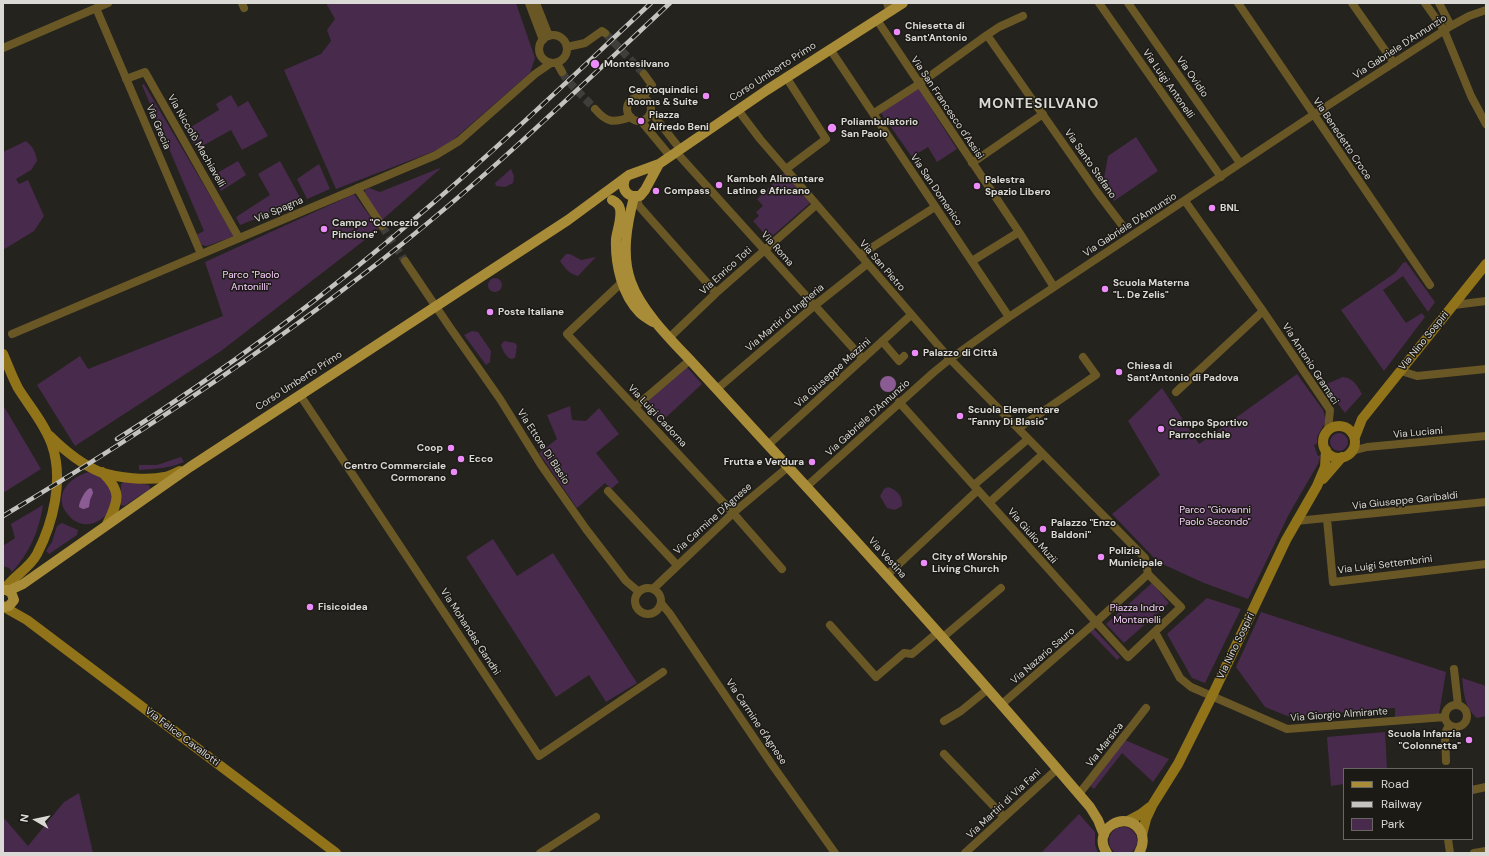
<!DOCTYPE html>
<html>
<head>
<meta charset="utf-8">
<style>
  body { margin:0 }
  #map { position:relative; width:1489px; height:856px; overflow:hidden; background:#25231e; font-family:"DM Sans",sans-serif }
  canvas { display:block }
  .frame { position:absolute; inset:0; border:4px solid #dad9d6; pointer-events:none }
  .legend { position:absolute; left:1343px; top:768px; width:130px; height:72px; box-sizing:border-box; background:#1c1a15; border:1px solid #686662; margin:0; padding:5px 7px; list-style:none; font-size:12px; color:#dad9d6 }
  .legend li { display:flex; align-items:center; gap:8px; height:20px }
  .legend b { width:20px; border:1px solid #686662 }
  .north { position:absolute; left:16px; top:800px; width:40px; height:40px; -webkit-text-stroke:3px #1c1a15; paint-order:stroke; rotate:279deg; font-size:11px; font-weight:700; line-height:16px; text-align:center; color:#dad9d6 }
  .north::after { content:''; display:block; margin:auto; width:14px; height:18px; background:#dad9d6; clip-path:polygon(50% 0,100% 100%,50% 72%,0 100%) }
</style>
</head>
<body>
<div id="map">
<canvas width="1489" height="856"></canvas>
<div class="frame"></div>
<ul class="legend">
<li><b style="height:5px;background:#a98c37"></b>Road</li>
<li><b style="height:5px;background:#c4c3bf"></b>Railway</li>
<li><b style="height:11px;background:#482a4c"></b>Park</li>
</ul>
<div class="north">N</div>
</div>
<script>
const context = document.querySelector('canvas').getContext('2d');
context.lineJoin = 'round';
function fill(path, color) {
  context.fillStyle = color;
  context.fill(path, 'evenodd');
}
function stroke(path, color, width, dash) {
  context.strokeStyle = color;
  context.lineWidth = width;
  context.lineCap = dash ? 'butt' : 'round';
  context.setLineDash(dash || []);
  context.stroke(path);
}
function label(font, color, halo, rows, align = 'center') {
  context.font = font + ' "DM Sans",sans-serif';
  context.lineWidth = 3;
  context.setLineDash([]);
  context.textBaseline = 'middle';
  context.strokeStyle = halo;
  context.fillStyle = color;
  for (const [text, x, y, turn = 0] of rows) {
    context.save();
    context.translate(x, y);
    context.rotate((+turn || 0) * Math.PI / 180);
    context.textAlign = isNaN(turn) ? turn : align;
    if (halo) context.strokeText(text, 0, 0);
    context.fillText(text, 0, 0);
    context.restore();
  }
}
fill(new Path2D(`
  M326 3H516L535 58 530 73 445 147 336 189 284 70 321 54 331 41 327 30 335 19Z
  M144 84 234 236 207 246 202 245 196 235 204 231 142 85Z
  M918 88 957 149 937 162 928 147 912 157 881 113Z
  M231 95 238 107 248 101 268 136 242 150 231 130 197 149 186 130 219 110 216 104Z
  M1136 137 1158 171 1114 201 1103 184 1108 156Z
  M26 141C33 147 36 152 37 161L31 170 16 179 19 184 28 180 44 216 34 231 3 250V152Z
  M238 161 246 175 221 191 212 176Z
  M280 161 302 201 240 225 236 217 270 195 258 174Z
  M319 164 330 189 307 199 297 179Z
  M440 168H441L382 220 365 194V190L369 188 380 192Z
  M511 169 514 176 513 183 505 187 496 186 495 183Z
  M785 172 810 203 769 239 753 221 759 216 756 212 763 206 757 199Z
  M354 194 379 229 221 351 75 446 37 385 80 356 88 369 223 316 205 262Z
  M566 254H570L581 260 596 257 578 276C569 274 565 268 560 261Z
  M1406 262 1435 302 1428 312 1403 276 1383 290 1406 323 1422 313 1425 317 1384 371 1341 310 1395 273 1403 263Z
  M488 285a7 7 0 1 1 14 0a7 7 0 1 1-14 0Z
  M472 331 478 332 491 351 490 362 486 365 464 335Z
  M504 341 515 343 517 346 515 358 511 359C506 357 503 351 501 345Z
  M685 365 702 384 660 423 643 404Z
  M1297 374 1323 410 1326 421 1317 437V444L1314 445 1318 456 1321 455 1318 464 1289 514 1248 599 1204 583 1158 562 1112 514 1160 475 1128 421 1162 388 1199 444Z
  M1343 377C1353 378 1357 385 1362 394L1345 413 1324 385Z
  M3 405 41 469 3 493Z
  M570 406 572 420 586 421 599 408 619 434 596 453 619 482 611 489 605 483 577 508 539 453 557 439 547 415Z
  M1330 442a9 9 0 1 1 18 0a9 9 0 1 1-18 0Z
  M181 457 184 462C170 468 155 469 139 470V465H157Z
  M89 472C97 474 101 477 106 483 129 508 86 543 66 512 53 494 71 476 89 472Z
  M125 481 149 485 150 489 124 506 121 505V484Z
  M888 487C897 490 903 496 902 506L895 510 887 508 880 496 884 489Z
  M43 505C39 531 30 552 12 572L9 568 3 566V546L15 538 11 524Z
  M62 523 78 530 77 535 49 554 46 551 52 542 57 526Z
  M493 539 517 576 553 553 637 683 606 702 589 675 556 697 466 557Z
  M1152 583 1169 603 1124 643 1106 624Z
  M1207 598 1241 609 1205 683 1192 678 1167 634Z
  M1261 612 1446 672 1439 714 1395 718V708L1290 717 1265 707 1236 667Z
  M1094 629 1120 657 1117 660 1090 632Z
  M1462 678 1486 686V716L1477 718C1464 707 1464 693 1462 678Z
  M1385 732 1387 769H1344V784L1331 786 1327 737Z
  M1125 740 1169 759 1153 782 1122 753 1094 789 1090 786Z
  M79 793 93 853H3V817L28 846 64 802Z
  M1079 814 1095 832V845L1098 853H1041Z
  M1109 841a14 14 0 1 1 28 0a14 14 0 1 1-28 0Z`), '#482a4c');
fill(new Path2D(`
  M880 384a8 8 0 1 1 16 0a8 8 0 1 1-16 0Z
  M90 488 92 489 93 493 90 500 89 507C85 509 83 510 79 507 79 502 85 490 90 488Z`), '#8b5c93');
stroke(new Path2D(`
  M605 33 644 74
  M562 72 567 80 595 109
  M382 226 405 261`), '#403e3a', 8, [8, 4]);
stroke(new Path2D(`
  M242 3 244 8
  M529 3 543 40
  M536 3 549 36
  M887 3 890 11
  M1099 3 1221 177
  M1128 3 1240 163
  M1238 3 1430 285
  M1352 3 1394 63
  M1425 3 1444 30 1471 96 1486 124
  M1439 3 1451 26
  M96 8 201 254
  M877 20 1019 232 1054 287
  M987 35 1097 192 1122 225
  M539 49a14 14 0 1 1 28 0a14 14 0 1 1-28 0Z
  M567 47 585 43 602 31 605 33
  M3 48 108 3
  M830 49 1009 317
  M557 63 562 72
  M126 79 145 72 239 238
  M627 109a12 12 0 1 1 24 0a12 12 0 1 1-24 0Z
  M643 97 652 85 644 74
  M595 109C607 123 613 123 631 117
  M738 110 760 139 950 359 1145 558 1148 574 1181 607 1128 657 1096 622 1148 574
  M651 112 680 149
  M874 113 919 84 987 35 999 27 1023 16
  M641 121 670 156
  M676 152 863 359
  M972 163 1043 114
  M786 169 826 139 786 77
  M357 188 382 226
  M636 197 639 206 716 293
  M1185 201 1263 311 1330 410 1328 430
  M860 255 935 207
  M405 261 449 326 500 399 541 465 586 529 626 581 639 592
  M972 261 1019 232
  M622 281 619 285 567 334 733 513 782 569
  M1454 305 1486 301
  M12 334 436 155 459 141 535 74 551 63
  M669 338 716 293 816 205
  M882 341 899 361 904 356
  M1401 371 1417 376 1486 369
  M717 389 814 306 867 264
  M1176 392 1263 311
  M300 395 539 756 663 672
  M899 402 1096 622 1002 704
  M635 407 690 360
  M1019 428 1096 375 1083 357
  M768 445 911 315
  M1352 451 1367 447 1486 436
  M974 485 1028 439
  M806 487 934 372 950 359 1009 317 1313 115 1451 26 1469 16 1486 10
  M608 491 677 565
  M990 502 1043 454
  M1327 519 1333 582 1486 564
  M1296 521 1486 502
  M886 576 978 490
  M635 601a13 13 0 1 1 26 0a13 13 0 1 1-26 0Z
  M653 589 733 513 788 467
  M661 603 670 614 773 766 835 853
  M830 625 876 677 904 653 912 654 937 633
  M1155 632 1180 678 1191 687 1287 729 1445 717
  M942 638 1001 588
  M1454 669 1458 705
  M1445 716a11 11 0 1 1 22 0a11 11 0 1 1-22 0Z
  M944 721 961 711 988 689
  M944 754 1004 817
  M1446 761 1445 733 1449 725
  M1472 790 1486 787
  M1079 794 1146 708
  M1448 839 1450 853
  M540 853 596 817
  M965 853 1057 769
  M1474 853 1486 851`), '#695826', 8);
stroke(new Path2D(`
  M3 354C8 365 12 377 18 388 29 406 45 424 52 445 64 480 53 523 37 554 29 569 13 576 4 590
  M1323 442a16 16 0 1 1 32 0a16 16 0 1 1-32 0Z
  M50 436C64 450 81 464 100 472 118 478 147 481 165 477 170 476 175 473 180 471
  M1355 437 1362 419 1486 264
  M102 472C122 491 119 500 107 524
  M1323 479 1342 457
  M4 607 27 620 336 853
  M1128 821 1141 814 1150 807
  M1142 835 1146 819 1153 804 1178 764 1212 696 1286 540 1317 486 1325 467 1326 450`), '#917419', 10);
stroke(new Path2D(`
  M625 179C622 187 624 193 632 196H640L645 190 659 164
  M634 197C627 224 621 255 631 282 641 310 670 339 690 360 716 388 742 417 768 445 877 563 985 684 1090 807L1098 820 1104 835
  M612 200C616 202 619 204 620 209 622 219 617 230 616 239 615 264 622 295 640 313 644 317 649 319 653 322
  M3 590H7L11 592 14 600 9 606 3 607
  M8 591 23 584 190 467 568 220 629 175 659 164 767 90 903 3
  M1107 853C1090 830 1127 807 1141 832 1144 839 1143 846 1139 853`), '#a98c37', 10);
const rail = new Path2D(`
  M117 439C226 370 329 293 426 209 504 143 577 72 651 3
  M3 516C142 433 276 345 402 244 496 169 582 85 670 3`);
stroke(rail, '#c4c3bf', 4.5);
stroke(rail, '#1c1a15', 3, [9]);
for (const [x, y, r, color] of [
  [897,32,4,"#ec8cfb"],
  [595,64,5,"#ec8cfb"],
  [706,96,4,"#ec8cfb"],
  [641,121,4,"#ec8cfb"],
  [832,128,5,"#ec8cfb"],
  [719,185,4,"#ec8cfb"],
  [977,186,4,"#ec8cfb"],
  [656,191,4,"#ec8cfb"],
  [1212,208,4,"#ec8cfb"],
  [324,229,4,"#ec8cfb"],
  [1105,289,4,"#ec8cfb"],
  [490,312,4,"#ec8cfb"],
  [915,353,4,"#ec8cfb"],
  [1119,372,4,"#ec8cfb"],
  [960,416,4,"#ec8cfb"],
  [1161,429,4,"#ec8cfb"],
  [451,448,4,"#ec8cfb"],
  [461,459,4,"#ec8cfb"],
  [812,462,4,"#ec8cfb"],
  [454,472,4,"#ec8cfb"],
  [1043,529,4,"#ec8cfb"],
  [1101,557,4,"#ec8cfb"],
  [924,563,4,"#ec8cfb"],
  [310,607,4,"#ec8cfb"],
  [1469,740,4,"#ec8cfb"]
]) {
  const dot = new Path2D();
  dot.arc(x, y, r, 0, 2 * Math.PI);
  context.fillStyle = color;
  context.fill(dot);
  stroke(dot, '#1c1a15', 1.5);
}
label('bold 10px', '#dad9d6', '#1c1a15', [
  ["Chiesetta di",905,26],
  ["Sant'Antonio",905,38],
  ["Montesilvano",604,64],
  ["Centoquindici",698,90,"right"],
  ["Rooms & Suite",698,102,"right"],
  ["Piazza",649,115],
  ["Alfredo Beni",649,127],
  ["Poliambulatorio",841,122],
  ["San Paolo",841,134],
  ["Kamboh Alimentare",727,179],
  ["Latino e Africano",727,191],
  ["Palestra",985,180],
  ["Spazio Libero",985,192],
  ["Compass",664,191],
  ["BNL",1220,208],
  ["Campo \"Concezio",332,223],
  ["Pincione\"",332,235],
  ["Scuola Materna",1113,283],
  ["\"L. De Zelis\"",1113,295],
  ["Poste Italiane",498,312],
  ["Palazzo di Città",923,353],
  ["Chiesa di",1127,366],
  ["Sant'Antonio di Padova",1127,378],
  ["Scuola Elementare",968,410],
  ["\"Fanny Di Blasio\"",968,422],
  ["Campo Sportivo",1169,423],
  ["Parrocchiale",1169,435],
  ["Coop",443,448,"right"],
  ["Ecco",469,459],
  ["Frutta e Verdura",804,462,"right"],
  ["Centro Commerciale",446,466,"right"],
  ["Cormorano",446,478,"right"],
  ["Palazzo \"Enzo",1051,523],
  ["Baldoni\"",1051,535],
  ["Polizia",1109,551],
  ["Municipale",1109,563],
  ["City of Worship",932,557],
  ["Living Church",932,569],
  ["Fisicoidea",318,607],
  ["Scuola Infanzia",1461,734,"right"],
  ["\"Colonnetta\"",1461,746,"right"]
], 'left');
label('10px', '#dad9d6', '#1c1a15', [
  ["Via Gabriele D'Annunzio",1400,47,-33],
  ["Corso Umberto Primo",773,72,-33],
  ["Via Ovidio",1192,77,55],
  ["Via Luigi Antonelli",1168,84,55],
  ["Via San Francesco d'Assisi",947,108,56],
  ["Via Grecia",158,127,67],
  ["Via Benedetto Croce",1342,139,56],
  ["Via Niccolò Machiavelli",196,141,60],
  ["Via Santo Stefano",1090,164,55],
  ["Via San Domenico",936,190,56],
  ["Via Spagna",279,210,-23],
  ["Via Gabriele D'Annunzio",1130,225,-33],
  ["Via Roma",777,249,48],
  ["Via San Pietro",882,266,49],
  ["Via Enrico Toti",726,271,-42],
  ["Via Martiri d'Ungheria",785,318,-40],
  ["Via Nino Sospiri",1424,341,-51],
  ["Via Antonio Gramsci",1310,364,57],
  ["Via Giuseppe Mazzini",833,373,-42],
  ["Corso Umberto Primo",299,381,-33],
  ["Via Luigi Cadorna",657,416,47],
  ["Via Gabriele D'Annunzio",868,418,-42],
  ["Via Luciani",1418,433,-5],
  ["Via Ettore Di Blasio",543,447,57],
  ["Via Giuseppe Garibaldi",1405,501,-6],
  ["Via Carmine D'Agnese",713,519,-42],
  ["Via Giulio Muzii",1032,536,49],
  ["Via Vestina",887,558,48],
  ["Via Luigi Settembrini",1385,565,-7],
  ["Via Mohandas Gandhi",470,632,57],
  ["Via Nino Sospiri",1236,646,-64],
  ["Via Nazario Sauro",1043,656,-41],
  ["Via Giorgio Almirante",1339,715,-4],
  ["Via Carmine d'Agnese",756,722,56],
  ["Via Felice Cavallotti",182,737,37],
  ["Via Marsica",1105,745,-52],
  ["Via Martiri di Via Fani",1004,804,-43]
]);
label('10px', '#f8cffe', '#1c1a15', [
  ["Parco \"Paolo",251,275],
  ["Antonilli\"",251,287],
  ["Parco \"Giovanni",1215,510],
  ["Paolo Secondo\"",1215,522],
  ["Piazza Indro",1137,608],
  ["Montanelli",1137,620]
]);
context.letterSpacing = '1px';
label('bold 14px', '#dad9d6', '#1c1a15', [
  ["MONTESILVANO",1039,104]
]);
context.letterSpacing = '0px';
</script>
</body>
</html>
